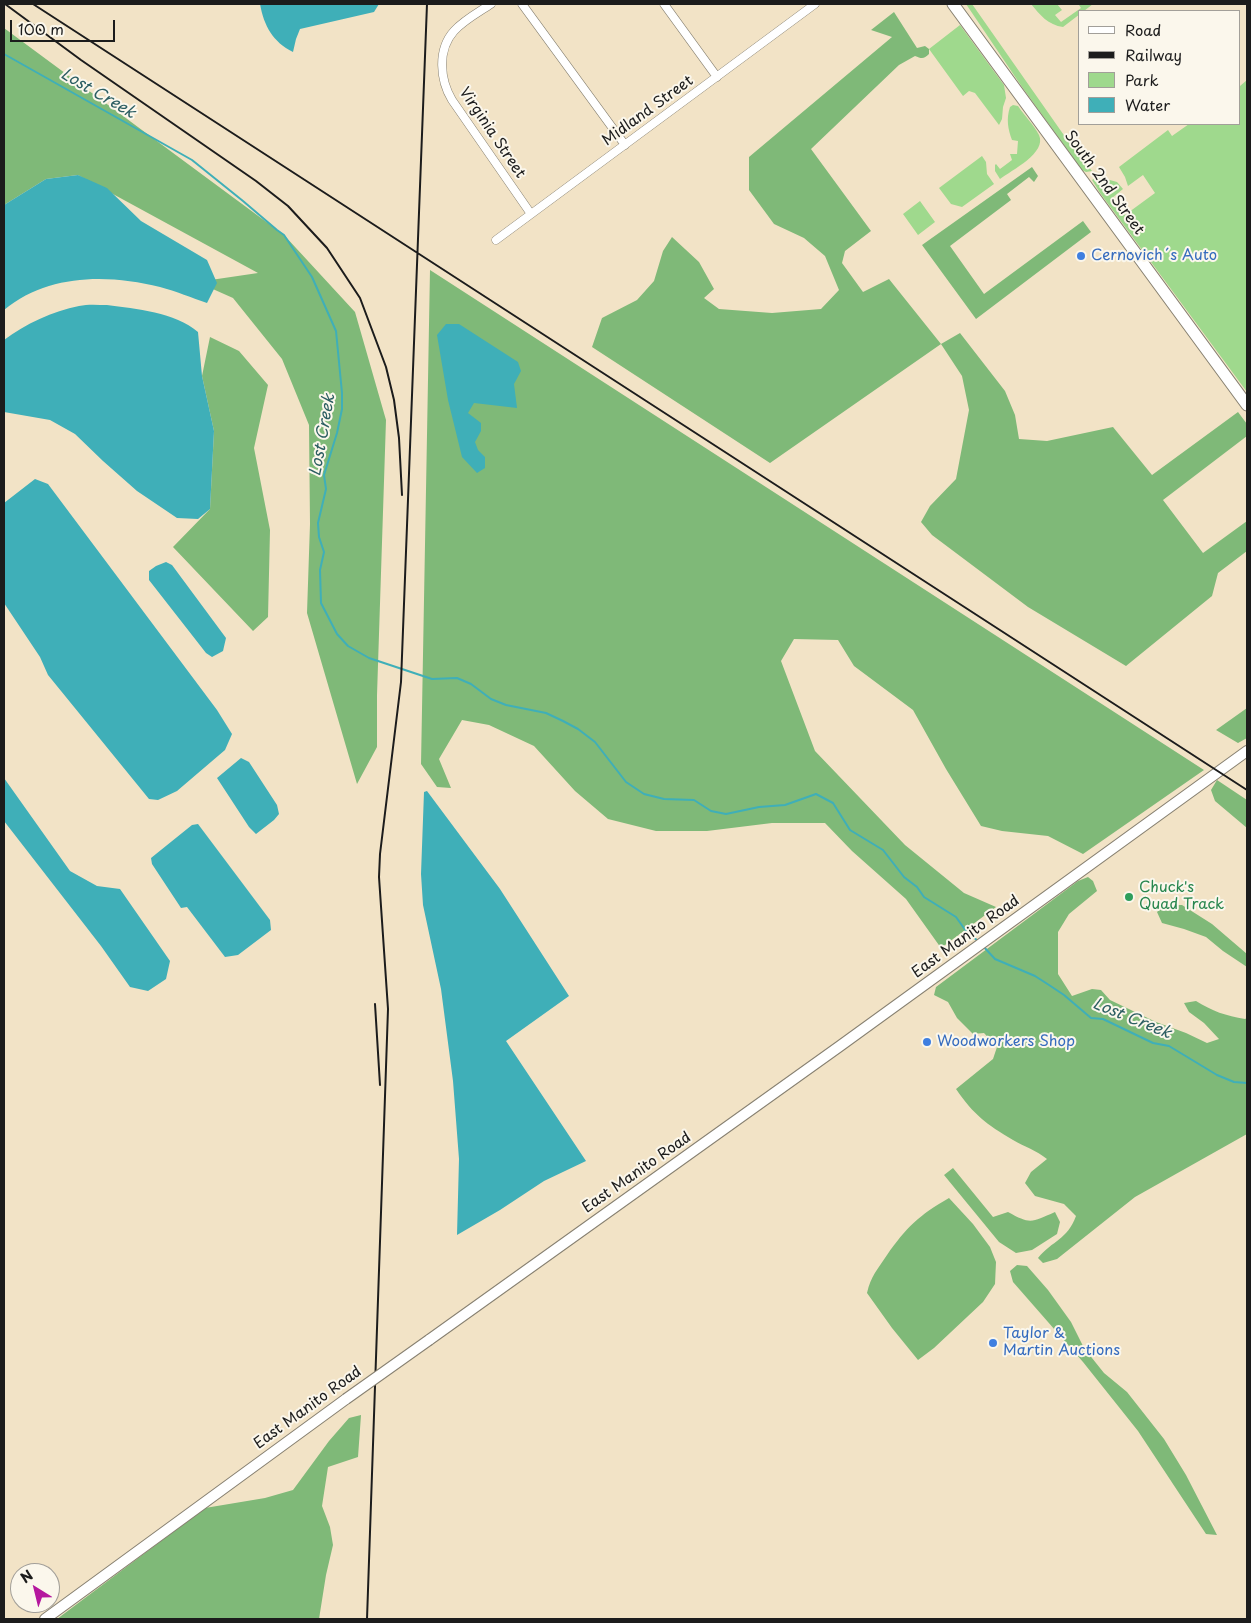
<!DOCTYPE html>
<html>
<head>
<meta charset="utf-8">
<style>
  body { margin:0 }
  #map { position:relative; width:1251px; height:1623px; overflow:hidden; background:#f2e3c6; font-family:"Playpen Sans",sans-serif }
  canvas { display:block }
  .frame { position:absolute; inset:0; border:5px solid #1c1c1c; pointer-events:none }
  .legend { position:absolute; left:1078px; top:10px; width:162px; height:115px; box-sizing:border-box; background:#fbf7ec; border:1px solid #a29f99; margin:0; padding:6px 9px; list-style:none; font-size:15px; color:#1c1c1c }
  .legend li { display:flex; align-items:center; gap:10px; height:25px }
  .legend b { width:25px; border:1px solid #a29f99 }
  .north { position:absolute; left:10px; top:1563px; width:50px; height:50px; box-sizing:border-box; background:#fbf7ec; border:1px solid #a29f99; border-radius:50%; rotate:324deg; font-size:14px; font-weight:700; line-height:20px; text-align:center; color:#1c1c1c }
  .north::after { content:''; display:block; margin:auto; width:18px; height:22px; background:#b5179e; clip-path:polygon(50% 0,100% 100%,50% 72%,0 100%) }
  .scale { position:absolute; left:10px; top:20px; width:105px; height:22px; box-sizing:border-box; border:2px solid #1c1c1c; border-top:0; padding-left:6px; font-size:15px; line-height:18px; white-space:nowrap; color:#1c1c1c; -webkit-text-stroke:4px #fbf7ec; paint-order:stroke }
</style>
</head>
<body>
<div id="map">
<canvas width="1251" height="1623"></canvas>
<div class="frame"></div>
<ul class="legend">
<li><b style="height:6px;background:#fff"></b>Road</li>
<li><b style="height:6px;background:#1c1c1c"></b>Railway</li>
<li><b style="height:14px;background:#9fd98d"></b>Park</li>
<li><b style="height:14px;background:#3fafb8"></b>Water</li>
</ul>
<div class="north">N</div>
<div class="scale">100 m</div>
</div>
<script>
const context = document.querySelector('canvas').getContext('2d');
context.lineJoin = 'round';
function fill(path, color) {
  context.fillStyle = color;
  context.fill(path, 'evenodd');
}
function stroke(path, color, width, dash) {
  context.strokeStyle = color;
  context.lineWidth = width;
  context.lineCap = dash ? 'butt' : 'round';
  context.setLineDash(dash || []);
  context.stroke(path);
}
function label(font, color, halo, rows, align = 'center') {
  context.font = font + ' "Playpen Sans",sans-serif';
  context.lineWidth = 4;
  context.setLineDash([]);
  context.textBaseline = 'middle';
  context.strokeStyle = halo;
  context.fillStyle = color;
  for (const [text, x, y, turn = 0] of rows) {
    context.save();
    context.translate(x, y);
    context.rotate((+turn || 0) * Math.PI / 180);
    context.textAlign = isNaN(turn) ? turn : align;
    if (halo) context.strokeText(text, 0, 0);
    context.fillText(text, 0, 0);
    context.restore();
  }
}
fill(new Path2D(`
  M966 4H972L1068 141 1092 171 1086 172 1082 170 1022 87Z
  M1031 4H1057L1062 10 1055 15 1061 22 1081 8 1079 5 1080 4H1093L1084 11H1080V14L1063 27C1048 25 1040 15 1031 4Z
  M960 25 1004 85 1006 98 1003 107 1002 119 999 125 975 93 969 91 963 96 929 49Z
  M1247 80V392L1100 193 1092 180 1096 177H1099L1117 182 1123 189 1112 198 1125 215 1155 193 1143 175 1128 186 1125 177 1119 167 1168 130 1172 136 1189 124H1240V86Z
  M1013 105 1018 106C1024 115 1034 125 1039 135 1047 153 1012 170 1000 179L995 171V165L996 164 1000 169 1012 160 1010 154H1017L1018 141 1012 140C1008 129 1006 119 1010 107Z
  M982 156 986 162 987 174 994 184 962 207 951 204 939 188Z
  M920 201 935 222 918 235 903 214Z`), '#9fd98d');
fill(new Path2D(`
  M894 12 917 48 925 46 929 49V54C924 59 922 59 915 56L899 65 811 149 871 231 845 251 842 263 863 292 889 279 941 344 960 333 1005 391 1015 415 1019 439 1047 441 1113 427 1152 475 1238 412 1247 424V436L1163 500 1203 553 1247 521V551L1218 573 1212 596 1126 666 1028 607 932 535 921 522 930 506 956 479 969 410 962 376 941 344 770 463 592 347 602 318 637 300 654 281 663 251 672 237 699 262 714 289 704 298 719 309 772 313 821 309 839 290 825 256 804 238 774 224 749 190V157L892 37 871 30Z
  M4 28 284 235 355 312 386 420 377 695V747L357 784 307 613 310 524 309 425 282 359 233 298 197 282 258 273 78 175 46 179 4 205Z
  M1032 167 1038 176 1034 182 1029 177 1007 194 1011 200 950 246 984 294 1083 221 1091 232 976 319 922 245Z
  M430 270 1204 770 1083 854 1048 836 1002 831 981 826 946 769 913 710 854 666 838 640 794 639 781 661 815 751 905 845 964 893 996 907 941 948 906 899 852 851 825 823H772L707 831H656L608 819 575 791 534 746 489 725 462 720 439 759 451 788 437 787 421 764Z
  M210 337 239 351 268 385 254 448 270 530 268 617 253 631 173 547 210 509 214 431 202 376Z
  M1247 708V738L1238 743 1216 730Z
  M1217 780 1247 800V828L1215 801 1211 790Z
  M1088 877 1093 881 1097 891 1069 914 1058 932V974L1072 996 1092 989 1101 990 1110 1000 1156 1022 1186 1033 1207 1043 1219 1039 1204 1023 1189 1012 1184 1003 1196 1001C1212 1011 1226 1016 1245 1019L1247 1018V1134L1135 1197 1057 1259 1043 1263 1038 1258C1053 1240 1067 1240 1076 1216L1064 1204 1035 1196 1025 1183 1031 1172 1047 1159C1036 1150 1025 1147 1013 1140 986 1124 974 1115 956 1089L993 1059 997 1047 984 1033 973 1034 957 1018 948 1002 934 995 936 987 1078 881Z
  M1164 905H1182L1212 924 1247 954V967L1223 951 1206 937 1184 929 1162 923 1157 912Z
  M953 1168 993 1217 1008 1212C1031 1225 1032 1222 1055 1212L1060 1222 1057 1234 1032 1250 1016 1253 999 1242 944 1175Z
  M949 1198 973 1224 990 1247 996 1262 995 1284 983 1302 934 1348 918 1360 892 1328 867 1293C871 1276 877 1270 887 1255 906 1228 919 1215 949 1198Z
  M1017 1265 1027 1266 1048 1290 1071 1322 1084 1348 1104 1373 1127 1392 1164 1439 1186 1475 1217 1535 1206 1534 1138 1431 1083 1362 1013 1282 1010 1271Z
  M361 1415 358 1457 328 1467 322 1506 330 1527 333 1545 326 1575 319 1619H57L205 1508 265 1498 293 1490 329 1441 349 1418Z`), '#7fb978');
fill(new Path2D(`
  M260 4H379L374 12 300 29 296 39 293 52C273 42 264 26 260 4Z
  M78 175 107 188 141 221 207 260 217 283 207 303C192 298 176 291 160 287 107 274 48 274 4 310V205L46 179Z
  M107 305C136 309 175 312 198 332L202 376 214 431 210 509 198 519 177 518 137 491 103 461 75 434 50 420 4 412V340C25 324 53 311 79 306 88 304 98 305 107 305Z
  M446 324H459L518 362 521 371 514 384 517 408 474 403 468 413 481 423V431L475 442 478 450 485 457V468L477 473 462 457 448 400 437 335Z
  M35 479 48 484 217 710 232 734 225 750 177 791 158 800 149 799 48 675 40 657 4 603V503Z
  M166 562 172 565 226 638 223 651 212 657 206 653 149 580V571L156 566Z
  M241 758 249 762 277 805 279 814 274 820 256 834 249 827 217 778Z
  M4 778 70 871 97 886 120 889 170 961 166 979 148 991 130 987 101 946 4 821Z
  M427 791 500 889 569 996 506 1041 586 1161 544 1181 500 1210 457 1235 459 1159 453 1081 441 989 423 905 421 874 424 792Z
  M198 824 270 920 271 930 238 955 225 957 187 907 181 908 152 864 151 858 192 825Z`), '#3fafb8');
stroke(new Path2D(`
  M4 54 192 160 243 201 277 230 284 235 312 277 336 331 342 393V409L337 433 324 475 326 489 318 523 319 537 324 552 320 570 321 603 337 634 348 646 369 658 432 679 457 678 471 684 491 699 506 705 546 713 563 721 578 729 595 742 626 782 644 794 664 799 694 800 711 811 726 814 759 807 785 805 816 794 833 803 850 830 883 850 904 877 917 887 924 897 956 917 966 931 978 941
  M983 946 995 959 1035 976 1049 985 1064 995 1091 1018 1103 1019 1153 1043 1169 1046 1217 1075 1234 1082 1247 1083`), '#3fafb8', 2);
const minor = new Path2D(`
  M491 4C479 12 464 20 454 31 437 50 440 80 452 100L531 214
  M522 4 625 145
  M664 4 717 77
  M496 240 815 4`);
const tertiary = new Path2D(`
  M429 1340 840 1046 1247 751
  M45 1619 346 1399`);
const secondary = new Path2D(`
  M953 4 1247 405`);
stroke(minor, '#878071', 9);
stroke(tertiary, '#878071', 12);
stroke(secondary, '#878071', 13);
stroke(minor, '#fff', 8);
stroke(tertiary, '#fff', 10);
stroke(secondary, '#fff', 11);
stroke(new Path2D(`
  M5 4 81 60 256 181 288 206 327 248 360 298 386 367 394 400 399 438 402 495
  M33 4 1247 790
  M375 1004 380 1085
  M367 1619 388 1009 379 877 380 854 401 682 427 4`), '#1c1c1c', 2);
const tertiaryBridge = new Path2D(`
  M346 1399 429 1340`);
stroke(tertiaryBridge, '#878071', 12, []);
stroke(tertiaryBridge, '#fff', 10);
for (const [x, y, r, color] of [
  [1081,256,5,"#3f7fe0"],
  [1129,897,5,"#2e9e5b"],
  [927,1042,5,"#3f7fe0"],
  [993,1343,5,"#3f7fe0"]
]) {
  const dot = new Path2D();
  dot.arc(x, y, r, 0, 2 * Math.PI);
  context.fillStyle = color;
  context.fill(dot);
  stroke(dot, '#fbf7ec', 2);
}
label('15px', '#1c1c1c', '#fbf7ec', [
  ["Midland Street",648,111,-36],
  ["Virginia Street",492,133,56],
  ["South 2nd Street",1104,183,54],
  ["East Manito Road",966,937,-36],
  ["East Manito Road",637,1173,-35],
  ["East Manito Road",308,1408,-36]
]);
label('15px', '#366cbe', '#fbf7ec', [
  ["Cernovich´s Auto",1091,256],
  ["Woodworkers Shop",937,1042],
  ["Taylor &",1003,1334],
  ["Martin Auctions",1003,1351]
], 'left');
label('15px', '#27864d', '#fbf7ec', [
  ["Chuck's",1139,888],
  ["Quad Track",1139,905]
], 'left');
label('italic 16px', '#2c5e62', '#fbf7ec', [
  ["Lost Creek",98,94,30],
  ["Lost Creek",323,435,-80],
  ["Lost Creek",1132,1019,22]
]);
</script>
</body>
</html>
